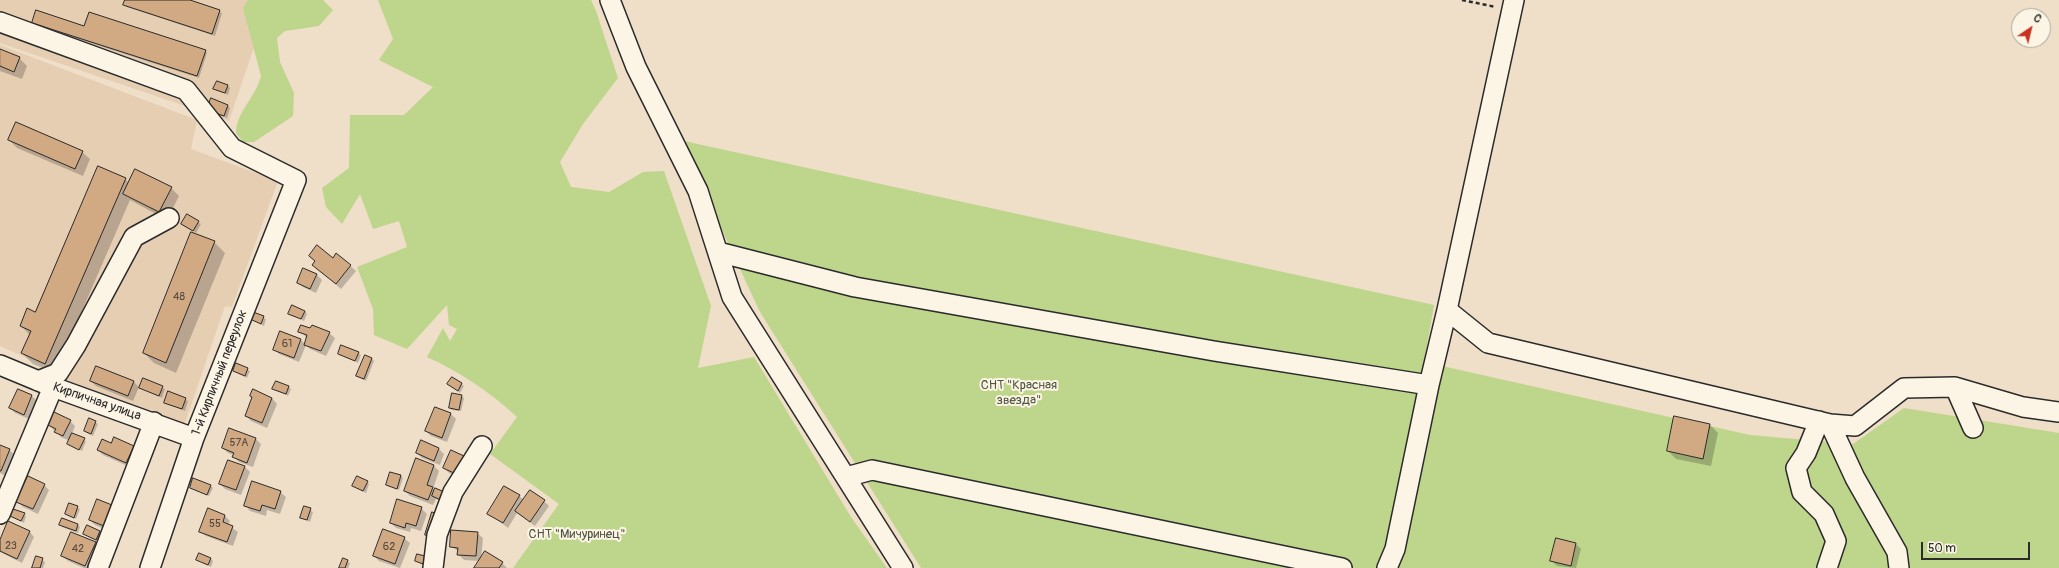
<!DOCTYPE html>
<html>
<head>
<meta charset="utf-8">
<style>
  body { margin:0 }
  #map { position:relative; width:2059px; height:568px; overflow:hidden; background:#efdec8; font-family:Pangolin,sans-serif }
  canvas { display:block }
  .north { position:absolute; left:2011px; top:8px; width:40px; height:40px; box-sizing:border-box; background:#fcf5e5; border:1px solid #a8a49b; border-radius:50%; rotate:35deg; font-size:11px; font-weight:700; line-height:16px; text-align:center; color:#2b2b2b }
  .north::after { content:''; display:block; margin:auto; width:14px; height:18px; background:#c8321e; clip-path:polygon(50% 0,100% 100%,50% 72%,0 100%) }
  .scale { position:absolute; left:1921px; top:542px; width:109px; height:18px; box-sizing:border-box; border:2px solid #2b2b2b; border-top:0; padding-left:5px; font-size:12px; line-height:14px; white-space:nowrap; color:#2b2b2b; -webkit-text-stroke:3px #fcf5e5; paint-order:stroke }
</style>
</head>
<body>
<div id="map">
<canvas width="2059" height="568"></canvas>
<div class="north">С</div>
<div class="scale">50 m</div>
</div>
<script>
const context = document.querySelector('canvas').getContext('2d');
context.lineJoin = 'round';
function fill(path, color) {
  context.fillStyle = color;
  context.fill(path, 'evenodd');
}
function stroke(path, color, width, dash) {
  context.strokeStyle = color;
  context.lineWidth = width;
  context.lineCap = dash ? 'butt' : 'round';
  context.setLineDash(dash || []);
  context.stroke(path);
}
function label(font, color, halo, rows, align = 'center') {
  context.font = font + ' Pangolin,sans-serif';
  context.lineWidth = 4;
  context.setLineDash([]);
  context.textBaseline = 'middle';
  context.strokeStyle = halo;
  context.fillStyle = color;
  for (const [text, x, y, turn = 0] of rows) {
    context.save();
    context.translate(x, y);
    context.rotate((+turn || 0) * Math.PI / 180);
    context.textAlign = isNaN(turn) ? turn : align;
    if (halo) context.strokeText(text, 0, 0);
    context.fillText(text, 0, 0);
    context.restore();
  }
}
fill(new Path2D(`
  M0 0H270L229 121 0 43Z
  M0 45 197 120 191 149 278 181 232 307 225 306 184 426 75 386 54 370 0 346Z`), '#e6ceb3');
fill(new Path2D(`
  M248 0H323L333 10 319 26 285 31 277 38 280 62 294 93 293 116 254 142H243L236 133C236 112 256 97 261 76L243 8Z
  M378 0H591L596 11 618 78 583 124 560 162 571 187 609 192 643 172 664 171 711 306 698 368 754 357 851 517 887 568H513L559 504 490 454 517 417C490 392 460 372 427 357L443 328 450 341 457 329 449 325 447 305 407 349 374 335 373 309 357 267 407 247 399 221 373 229 360 194 342 224 326 207 322 188 349 168 350 115H404L433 87 379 60 393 39Z
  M684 141 1434 305 1424 362 1750 435 1853 444 1904 408 2059 433V568H921L760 312 713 211Z`), '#bed58c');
fill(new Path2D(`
  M126 0H187L222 13 215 36 127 7 124 5Z
  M33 23 85 27 205 51 207 53 199 78 35 25Z
  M0 50 19 58 27 66 22 79 0 71Z
  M228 86 230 88 228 95 215 89Z
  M228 106 230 108 227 118 210 112Z
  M9 140 82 152 90 159 83 176 17 148Z
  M125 179 129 183 171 188 179 196 167 220 130 200 55 373 33 364 22 353 30 335 21 326 35 313Z
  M187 215 201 224 196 233 182 224Z
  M214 242 225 253 176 373 154 363 144 353Z
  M337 254 356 271 341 289 313 265 333 259Z
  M317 275 322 280 316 293 303 287 298 282Z
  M305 311 307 314 304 321 290 314Z
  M253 313 266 319 264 326 251 319Z
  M311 329 329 333 335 338 326 356 310 349 306 345 299 362 279 354 274 349 301 340 305 344 307 338 300 331Z
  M339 353H358L361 355 358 363Z
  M372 359 374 361 366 381 360 378 357 376Z
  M237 364 250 371 247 378 234 371Z
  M452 378 464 386 460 393 448 384Z
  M144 379 165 389 162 398 140 388Z
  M91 381 134 382 139 387 133 401 96 386Z
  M288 387 291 389 288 396 274 389Z
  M169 393 188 401 185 411 165 403Z
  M32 396 37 401 29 419 15 413 10 408Z
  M461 396 464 398 461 411 452 410 450 407Z
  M272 398 277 404 267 428 251 421 246 416Z
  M435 408 451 414 456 419 447 442 431 436 426 431Z
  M1675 418 1710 425 1718 433 1711 466 1676 459 1668 451Z
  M70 421 75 426 72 434 86 441 82 451 71 446 68 444 70 441 61 437 49 425Z
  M95 422 98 424 93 436 87 433 85 431Z
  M229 429 256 439 261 444 253 467 239 462 234 457V455L228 453 223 448Z
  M421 442 439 449 444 454 440 465 422 458 417 453Z
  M111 444 133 447 138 452 132 468 103 455 98 450Z
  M0 446 9 450 15 455 6 476 0 473Z
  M463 456 468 462 461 478 449 473 444 468Z
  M416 459 434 466 439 471 433 489 446 503 436 499 433 505 410 496 405 491Z
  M229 461 245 467 250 472 241 495 225 489 220 484Z
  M401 476 403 478 399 490 387 485Z
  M367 482 369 484 366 493 353 486Z
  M44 485 49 490 38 514 23 507 17 501Z
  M210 485 213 488 209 496 191 488Z
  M280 492 286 497 280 514 267 510 266 516 250 511 245 505Z
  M519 496 524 500 544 501 549 506 535 526 517 513 508 528 489 513Z
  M70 504 80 509 76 519 66 514Z
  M305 507 313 512 310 522 301 518Z
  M421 508 427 514 421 531 411 528 410 532 396 528 391 523Z
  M117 511 109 531 95 525 90 520Z
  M24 514 26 516 24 523 11 516Z
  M225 516 230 521 228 525 238 532 233 546 206 536 200 531Z
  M62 519 78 525 80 527 78 533 62 527 60 524Z
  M29 531 34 537 22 563 0 552V542Z
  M100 531 102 534 99 542 84 534Z
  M477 533 483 538 481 560 502 563 507 568H476L480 561 464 560 458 554 459 552 451 546Z
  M404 538 410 543 400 568 379 561 374 556Z
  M95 543 100 548 92 568H84L68 561 62 556Z
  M1576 544 1581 549 1576 568 1557 566 1552 561Z
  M37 557 45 562 43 568H33Z
  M425 557 427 560 425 565 416 561Z
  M211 559 213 561 211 567 197 560Z
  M343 559 350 563 348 568H340Z`), '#0003');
const building = new Path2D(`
  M125 0H190L220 10 212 34 123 5Z
  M36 10 84 26 89 12 206 50 197 76 32 23Z
  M0 49 20 57 14 72 0 66Z
  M217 81 228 85 225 93 213 89Z
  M211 98 228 105 224 116 207 110Z
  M16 122 83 151 75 169 8 140Z
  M98 166 126 178 45 364 21 353 31 331 20 326 27 308 35 312Z
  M135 169 172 187 159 212 123 194Z
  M187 214 199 221 193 231 181 224Z
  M191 232 215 241 166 363 143 353Z
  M317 245 333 258 336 253 351 265 336 284 312 265 315 261 309 256Z
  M303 268 317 274 310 289 297 283Z
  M292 305 305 311 301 319 288 314Z
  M253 312 264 316 261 324 250 319Z
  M301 325 310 328 312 325 330 332 321 351 304 345 307 335 298 332Z
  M280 331 301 339 294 358 273 350Z
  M341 345 359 352 355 361 338 354Z
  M365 355 372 358 364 379 356 376Z
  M236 363 248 368 245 376 233 371Z
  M96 366 134 381 128 396 90 381Z
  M452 377 462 383 458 391 447 384Z
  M143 378 163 386 159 396 139 388Z
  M276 381 289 386 286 394 272 389Z
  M18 389 32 395 24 415 9 408Z
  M253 389 272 398 262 423 245 416 252 397 250 396Z
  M168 391 186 398 182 409 164 403Z
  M452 393 462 395 459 410 449 408Z
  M435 407 451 413 442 438 425 431Z
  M54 412 71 420 63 436 54 432 56 429 48 425Z
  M1674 416 1710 424 1703 459 1667 451Z
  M89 418 96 421 91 434 84 431Z
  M229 428 256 438 247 463 232 457 234 453 222 448Z
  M72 433 85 438 79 450 67 444Z
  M114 437 134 446 126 463 97 450 102 439 111 443Z
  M421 440 439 448 434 461 416 453Z
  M0 445 10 449 1 471H0Z
  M451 450 464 456 456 474 443 468Z
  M416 458 434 465 427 485 433 487 428 500 404 491Z
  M228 460 245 466 236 490 219 484Z
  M390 472 401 475 397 489 386 485Z
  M28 476 45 484 33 509 16 502Z
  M357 476 368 481 363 491 352 486Z
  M193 478 211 485 207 495 190 488Z
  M252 481 281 491 275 509 262 505 260 511 244 506Z
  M504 486 520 495 503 523 487 514Z
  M435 488 447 493 443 501 432 496Z
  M530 490 545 500 530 522 515 511Z
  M97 499 112 505 104 526 89 520Z
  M397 499 422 507 416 526 406 523 405 528 390 523Z
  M69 503 78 506 74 518 65 514Z
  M304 506 311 508 307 520 300 518Z
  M208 508 225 515 223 522 233 526 227 542 199 532Z
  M13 509 25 513 21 521 10 516Z
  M432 512 438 514 430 537 425 535Z
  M62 518 78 524 76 531 59 525Z
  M8 521 30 531 17 559 0 551V540Z
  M87 525 100 531 96 540 83 534Z
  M383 529 405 537 395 564 373 556Z
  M451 530 478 532 476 556 457 555 458 548 450 547Z
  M71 532 96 542 85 566 61 556Z
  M1556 538 1576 543 1571 566 1550 561Z
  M485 551 503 562 499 568H474Z
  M199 553 211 558 208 565 196 560Z
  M417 554 425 556 423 564 415 561Z
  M36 556 43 558 40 568H32Z
  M343 558 348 560 345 568H339Z`);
fill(building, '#d1a983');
stroke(building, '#2b2b2b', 1);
const minor = new Path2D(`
  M610 0 636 67 698 191 732 297 903 568
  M0 22 186 90 232 148 296 180 194 438 150 568
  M718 252 855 287 1214 351 1429 385
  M1447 310 1488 343 1830 424 1855 426 1904 388 1955 387 2023 407 2059 412
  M0 365 53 387 194 438
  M38 381 58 373 76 345 134 237 169 218
  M1955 387 1973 428
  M1819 421 1806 453 1796 468 1802 492 1824 514 1836 541 1827 568
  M1830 424 1855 478 1897 552 1899 568
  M846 477 872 470 1342 568
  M0 514 53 387
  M98 568 154 422
  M433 568 437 535 453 492 482 446
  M1387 568 1395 549 1429 385 1447 310 1514 0`);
stroke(minor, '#2b2b2b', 22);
stroke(new Path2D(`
  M1462 0 1496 7`), '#2b2b2b', 2.5, [4, 3]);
stroke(minor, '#fcf5e5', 19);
label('11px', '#544a41', null, [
  ["48",179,297],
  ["61",287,344],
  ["57А",239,443],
  ["55",215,524],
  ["23",11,546],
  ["62",389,547],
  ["42",78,549]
]);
label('13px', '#2b2b2b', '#fcf5e5', [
  ["1-й Кирпичный переулок",220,373,-69],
  ["Кирпичная улица",97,402,19]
]);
label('13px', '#505643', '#fcf5e5', [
  ["СНТ \"Красная",1019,386],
  ["звезда\"",1019,401],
  ["СНТ \"Мичуринец\"",577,535]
]);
</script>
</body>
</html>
